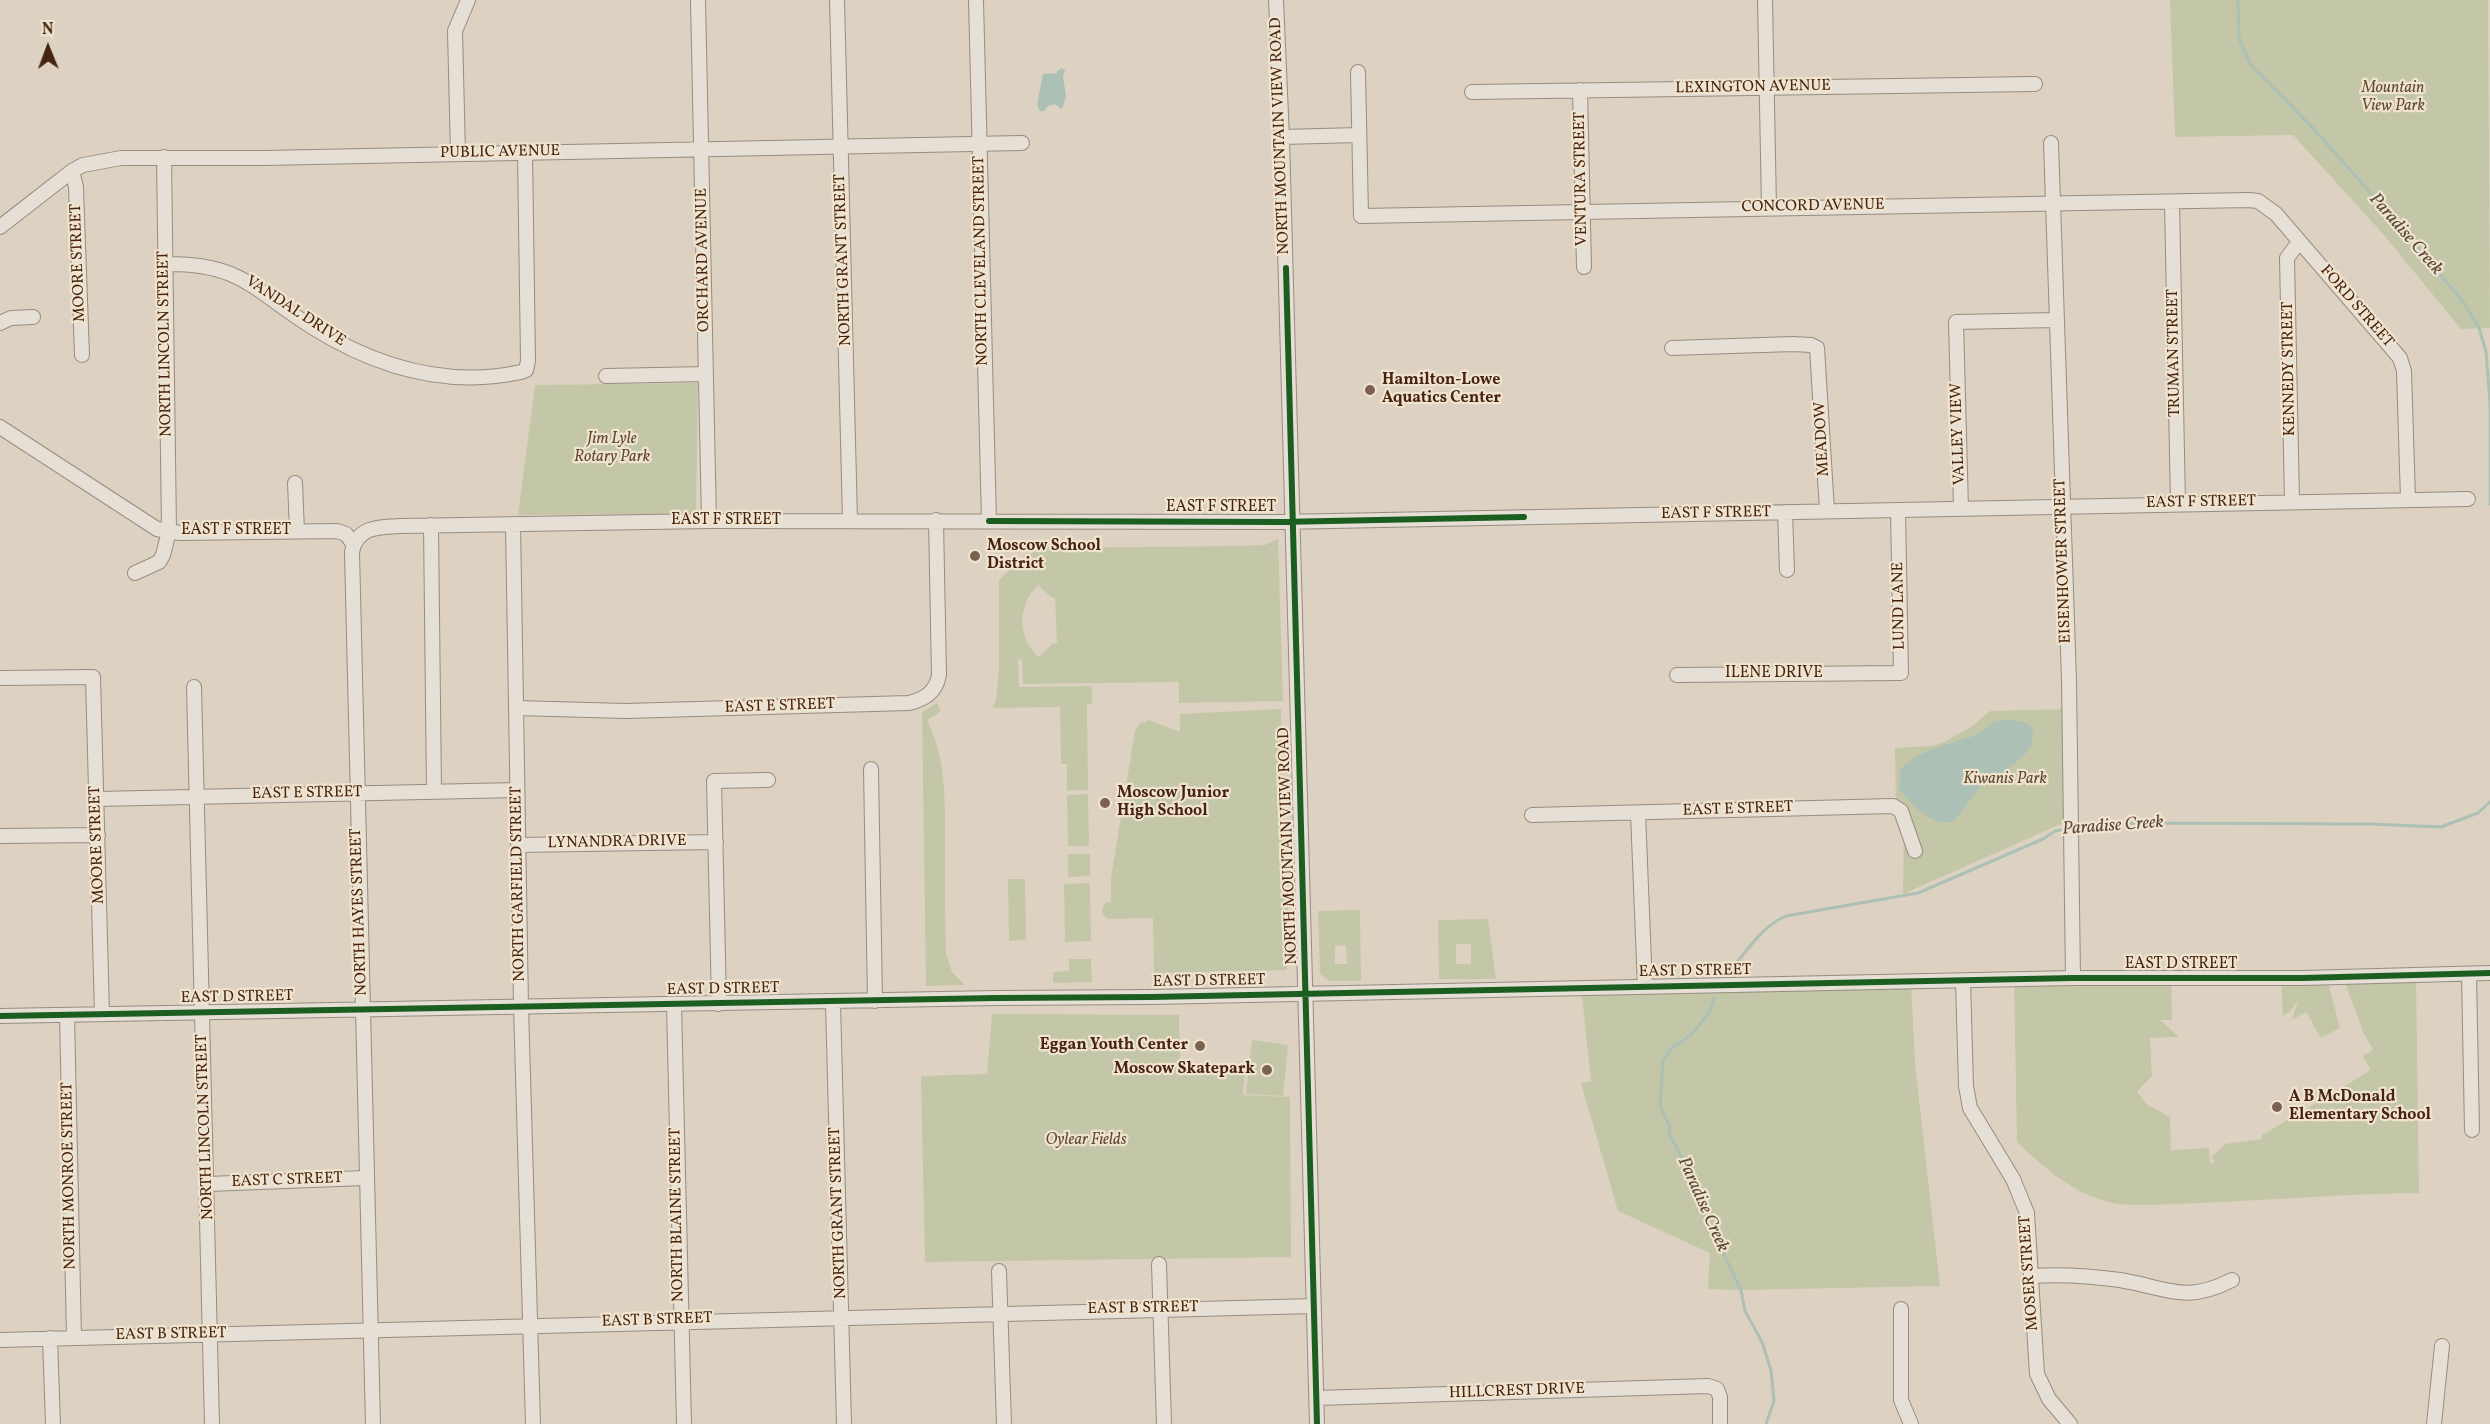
<!DOCTYPE html>
<html>
<head>
<meta charset="utf-8">
<style>
  body { margin:0 }
  #map { position:relative; width:2490px; height:1424px; overflow:hidden; background:#ddd2c1; font-family:Vollkorn,serif }
  canvas { display:block }
  .north { position:absolute; left:18px; top:18px; width:60px; height:60px; -webkit-text-stroke:4px #f1e4cf; paint-order:stroke; rotate:359deg; font-size:16px; font-weight:700; line-height:24px; text-align:center; color:#462411 }
  .north::after { content:''; display:block; margin:auto; width:21px; height:27px; background:#462411; clip-path:polygon(50% 0,100% 100%,50% 72%,0 100%) }
</style>
</head>
<body>
<div id="map">
<canvas width="2490" height="1424"></canvas>
<div class="north">N</div>
</div>
<script>
const context = document.querySelector('canvas').getContext('2d');
context.lineJoin = 'round';
function fill(path, color) {
  context.fillStyle = color;
  context.fill(path, 'evenodd');
}
function stroke(path, color, width, dash) {
  context.strokeStyle = color;
  context.lineWidth = width;
  context.lineCap = dash ? 'butt' : 'round';
  context.setLineDash(dash || []);
  context.stroke(path);
}
function label(font, color, halo, rows, align = 'center') {
  context.font = font + ' Vollkorn,serif';
  context.lineWidth = 4.5;
  context.setLineDash([]);
  context.textBaseline = 'middle';
  context.strokeStyle = halo;
  context.fillStyle = color;
  for (const [text, x, y, turn = 0] of rows) {
    context.save();
    context.translate(x, y);
    context.rotate((+turn || 0) * Math.PI / 180);
    context.textAlign = isNaN(turn) ? turn : align;
    if (halo) context.strokeText(text, 0, 0);
    context.fillText(text, 0, 0);
    context.restore();
  }
}
fill(new Path2D(`
  M2170 0H2488L2490 328 2461 329 2383 234 2293 135 2175 137Z
  M698 383 696 514 518 515 535 385Z
  M1278 539 1283 701 1179 703V682L1023 684 1022 661 1018 657 1019 687 1092 686V704L1087 705 1088 790H1067V764H1061L1060 707 992 708 996 700 999 670V580L1022 558 1045 546 1049 548 1235 546 1265 545ZM1038 585 1051 597 1055 598 1057 643 1052 644 1039 657C1017 638 1017 606 1038 585Z
  M937 703 941 711 927 720C948 761 945 811 945 856 945 888 945 921 946 953L952 972 965 985 926 986 922 712Z
  M1281 709 1283 893H1288L1287 970 1154 973 1153 918 1108 919C1101 915 1101 908 1106 903L1111 902V878L1135 731 1139 724 1149 720 1180 732V714Z
  M2069 709 2070 820 1903 894 1904 820 1896 807 1895 748 1931 746 1942 743 1971 727 1990 711Z
  M1088 794 1089 846H1068L1067 795Z
  M1068 854H1090V876L1068 877Z
  M1008 879H1025L1026 940 1009 941Z
  M1090 883 1091 941 1065 942 1064 884Z
  M1360 910 1361 981H1329L1320 974 1318 911ZM1346 945 1347 964H1335V946Z
  M1488 919 1496 979H1439L1438 920ZM1471 944V964H1456V944Z
  M1069 959H1091L1092 982 1053 983V972L1069 971Z
  M2416 975 2419 1193C2345 1194 2272 1200 2199 1203 2177 1204 2132 1207 2112 1203 2074 1194 2044 1168 2017 1142L2014 980 2171 979 2172 1020H2160L2179 1037 2150 1038 2152 1076 2137 1091 2146 1104 2170 1117 2171 1150 2209 1148 2210 1164 2215 1162 2211 1158 2225 1144 2262 1139V1135L2368 1072 2370 1069 2363 1056 2373 1050 2363 1032 2343 977Z
  M2281 978H2327L2340 1028 2321 1038 2306 1012 2292 1020 2298 1001 2289 1012 2283 1016Z
  M1911 982 1915 1063 1940 1286 1741 1290 1708 1289 1710 1253 1618 1211 1581 1083 1591 1081 1581 988Z
  M992 1014 1179 1015 1180 1067 1245 1066 1243 1095 1290 1097 1291 1257 925 1262 921 1076 987 1074Z
  M1252 1040 1288 1045 1283 1096 1246 1094Z`), '#c4c7a7');
fill(new Path2D(`
  M1061 68 1065 70 1063 77 1066 96 1063 107 1061 109 1055 104 1048 106 1044 111H1040L1037 105 1043 74 1056 73Z
  M1995 721C2007 720 2025 718 2033 729L2032 745 2026 753 1997 779 1980 787 1954 821C1931 828 1914 805 1899 790L1900 771C1914 751 1949 744 1971 737 1980 734 1987 727 1995 721Z`), '#acc0b5');
stroke(new Path2D(`
  M2238 0 2239 39 2251 65 2313 128 2396 222 2464 303 2479 328 2486 352 2490 402V504
  M2074 828 2138 823 2369 824 2441 827 2478 813 2490 802
  M1731 969C1749 949 1761 927 1786 916L1918 893 2043 839 2055 831 2067 829
  M1714 998 1710 1011 1692 1034 1672 1048 1663 1061 1660 1106 1670 1127 1669 1133 1691 1176 1699 1204 1741 1290 1745 1311 1762 1342 1771 1370 1774 1401 1766 1424`), '#acc0b5', 3);
const minor = new Path2D(`
  M698 0 709 521
  M837 0 850 520
  M976 0 989 521
  M1276 0 1282 137 1317 1424
  M1765 0 1769 208
  M1358 72 1361 216 2249 200 2258 201 2276 214 2400 358 2404 371 2408 500
  M1580 90 1584 267
  M1472 92 2035 84
  M1282 137 1359 135
  M2051 143 2069 680 2073 978
  M458 154 455 31 468 0
  M72 171 76 187 82 355
  M2172 202 2178 504
  M0 227 72 171 83 165 121 158H264L1022 143
  M165 264C242 263 253 290 312 327 376 367 447 388 521 372L526 370 528 361 525 153
  M0 323 11 318 33 317
  M1672 348 1793 344 1811 345 1817 348 1827 511
  M606 376 706 374
  M0 427 157 529 180 533 337 531 346 534 354 545
  M295 483 297 531
  M2292 501 2287 258 2299 242
  M1961 509 1956 322 2056 320
  M1785 512 1787 570
  M513 524 521 1006 533 1424
  M431 525 434 792
  M135 573 159 562 163 555 169 531 164 157
  M1677 675 1901 673 1898 510
  M0 678 93 677 102 1014
  M194 687 212 1424
  M516 708 625 711 909 703C925 699 936 692 939 675L936 520
  M871 769 875 1001
  M97 799 517 790
  M1638 813 1645 987
  M1532 815 1893 806 1901 811 1915 851
  M0 836 98 835
  M518 845 716 842
  M2469 974 2472 1130
  M1963 981 1966 1086 1970 1108 2013 1179 2027 1213 2037 1374 2049 1399 2070 1424
  M833 1002 844 1424
  M719 1004 714 781 768 780
  M674 1005 684 1424
  M67 1015 74 1337
  M0 1016 997 998 1152 997 2073 978H2303L2490 973
  M208 1184 365 1178
  M1159 1264 1164 1424
  M999 1271 1004 1424
  M2032 1276C2062 1274 2091 1276 2120 1280 2168 1288 2185 1304 2232 1280
  M1901 1309V1400L1911 1424
  M50 1338 53 1424
  M0 1340 1314 1306
  M1317 1398 1708 1386 1717 1389 1720 1397V1424
  M373 1424 352 552C357 526 380 527 401 526L709 521 1280 522 2468 499
  M2434 1424 2442 1346`);
stroke(minor, '#978c80', 16);
stroke(minor, '#e5dfd6', 14);
stroke(new Path2D(`
  M1286 268 1317 1424
  M989 521 1280 522 1524 517
  M0 1016 997 998 1152 997 2073 978H2303L2490 973`), '#1b5e20', 6);
for (const [x, y, r, color] of [
  [1370,390,6,"#7b614f"],
  [975,556,6,"#7b614f"],
  [1105,803,6,"#7b614f"],
  [1200,1046,6,"#7b614f"],
  [1267,1070,6,"#7b614f"],
  [2277,1107,6,"#7b614f"]
]) {
  const dot = new Path2D();
  dot.arc(x, y, r, 0, 2 * Math.PI);
  context.fillStyle = color;
  context.fill(dot);
  stroke(dot, '#f1e4cf', 2);
}
label('16px', '#462411', '#f1e4cf', [
  ["LEXINGTON AVENUE",1753,88,-1],
  ["NORTH MOUNTAIN VIEW ROAD",1281,136,-92],
  ["PUBLIC AVENUE",500,153,-1],
  ["VENTURA STREET",1582,179,-91],
  ["CONCORD AVENUE",1813,207,-1],
  ["ORCHARD AVENUE",704,260,-91],
  ["NORTH GRANT STREET",844,260,-92],
  ["NORTH CLEVELAND STREET",982,261,-91],
  ["MOORE STREET",79,263,-92],
  ["FORD STREET",2356,307,49],
  ["VANDAL DRIVE",295,312,33],
  ["NORTH LINCOLN STREET",166,344,-91],
  ["TRUMAN STREET",2175,353,-91],
  ["KENNEDY STREET",2290,369,-91],
  ["VALLEY VIEW",1959,434,-92],
  ["MEADOW",1823,439,-93],
  ["EAST F STREET",2201,503,-1],
  ["EAST F STREET",1221,508],
  ["EAST F STREET",1716,514,-1],
  ["EAST F STREET",726,521],
  ["EAST F STREET",236,531],
  ["EISENHOWER STREET",2064,561,-92],
  ["LUND LANE",1900,606,-91],
  ["ILENE DRIVE",1774,674],
  ["EAST E STREET",780,707,-2],
  ["EAST E STREET",307,794,-1],
  ["EAST E STREET",1738,810,-2],
  ["LYNANDRA DRIVE",617,843,-1],
  ["MOORE STREET",98,845,-92],
  ["NORTH MOUNTAIN VIEW ROAD",1289,846,-92],
  ["NORTH GARFIELD STREET",519,884,-91],
  ["NORTH HAYES STREET",360,912,-92],
  ["EAST D STREET",2181,965],
  ["EAST D STREET",1695,972,-1],
  ["EAST D STREET",1209,982,-1],
  ["EAST D STREET",723,990,-1],
  ["EAST D STREET",237,998,-1],
  ["NORTH LINCOLN STREET",206,1127,-92],
  ["NORTH MONROE STREET",70,1176,-91],
  ["EAST C STREET",287,1181,-2],
  ["NORTH GRANT STREET",839,1213,-92],
  ["NORTH BLAINE STREET",678,1215,-91],
  ["MOSER STREET",2030,1273,-94],
  ["EAST B STREET",1143,1309,-1],
  ["EAST B STREET",657,1321,-2],
  ["EAST B STREET",171,1335,-1],
  ["HILLCREST DRIVE",1517,1392,-2]
]);
label('italic 16px', '#604a31', '#f1e4cf', [
  ["Mountain",2393,89],
  ["View Park",2393,107],
  ["Jim Lyle",612,440],
  ["Rotary Park",612,458],
  ["Kiwanis Park",2005,780],
  ["Oylear Fields",1086,1141]
]);
label('bold 16px', '#462411', '#f1e4cf', [
  ["Hamilton-Lowe",1382,381],
  ["Aquatics Center",1382,399],
  ["Moscow School",987,547],
  ["District",987,565],
  ["Moscow Junior",1117,794],
  ["High School",1117,812],
  ["Eggan Youth Center",1188,1046,"right"],
  ["Moscow Skatepark",1255,1070,"right"],
  ["A B McDonald",2289,1098],
  ["Elementary School",2289,1116]
], 'left');
label('italic 18px', '#5a4939', '#f1e4cf', [
  ["Paradise Creek",2405,235,49],
  ["Paradise Creek",2113,827,-4],
  ["Paradise Creek",1702,1205,66]
]);
</script>
</body>
</html>
